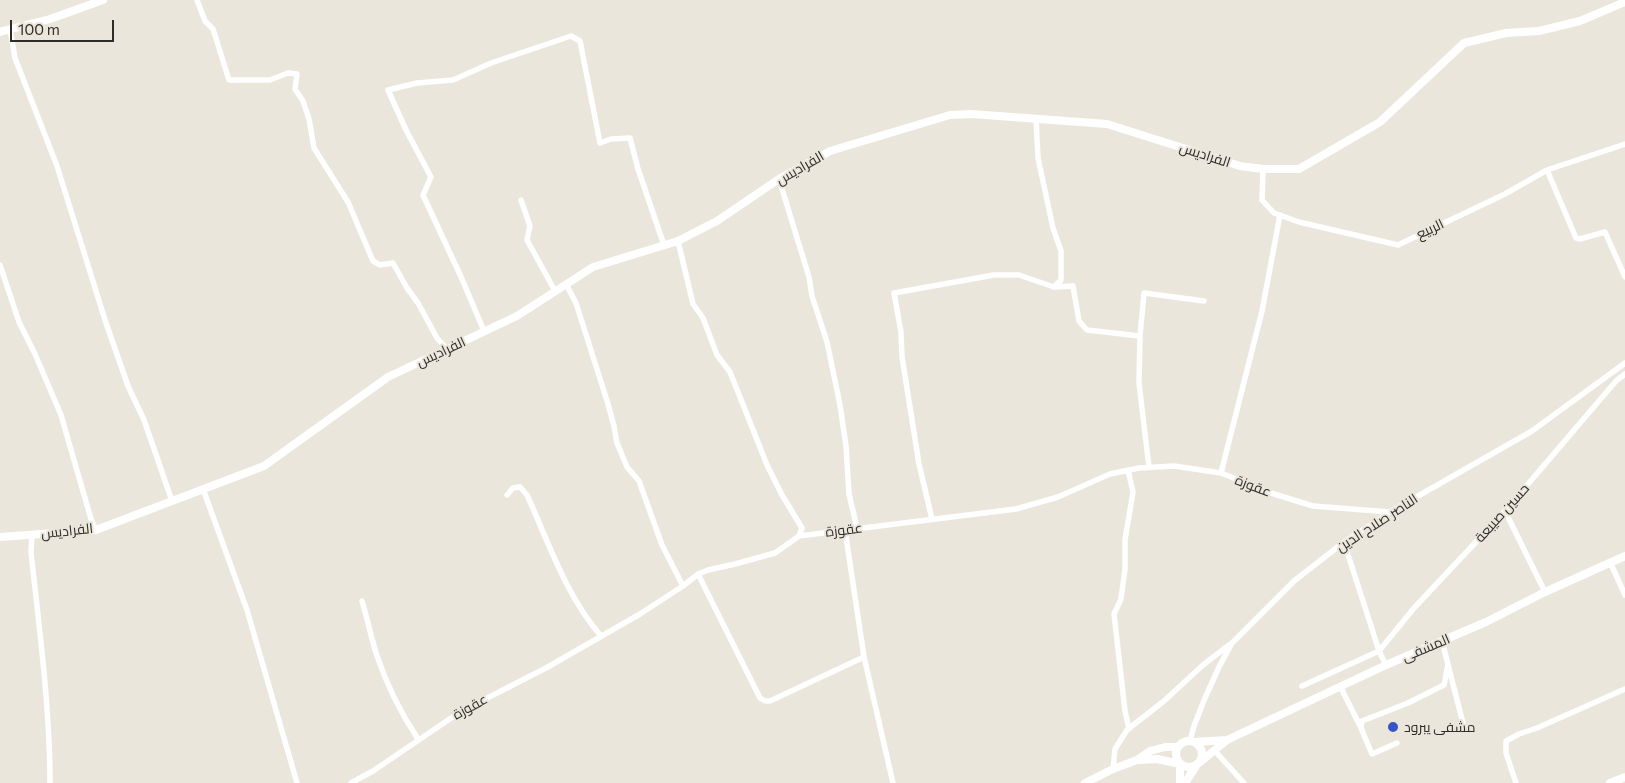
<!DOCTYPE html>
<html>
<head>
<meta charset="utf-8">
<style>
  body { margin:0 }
  #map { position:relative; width:1625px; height:783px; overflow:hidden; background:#eae6db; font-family:Commissioner,sans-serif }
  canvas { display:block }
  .scale { position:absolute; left:10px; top:20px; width:104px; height:22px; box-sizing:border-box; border:2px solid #2f2d29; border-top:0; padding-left:6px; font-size:15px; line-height:18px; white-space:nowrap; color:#2f2d29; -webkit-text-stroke:4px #eae6db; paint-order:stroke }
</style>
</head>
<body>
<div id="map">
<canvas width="1625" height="783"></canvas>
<div class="scale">100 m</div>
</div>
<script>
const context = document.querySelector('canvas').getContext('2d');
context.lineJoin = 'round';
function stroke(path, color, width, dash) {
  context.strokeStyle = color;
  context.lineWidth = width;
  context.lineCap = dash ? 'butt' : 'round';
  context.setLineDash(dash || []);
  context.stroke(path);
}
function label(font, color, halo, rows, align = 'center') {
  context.font = font + ' Commissioner,Cairo,sans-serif';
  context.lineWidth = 4;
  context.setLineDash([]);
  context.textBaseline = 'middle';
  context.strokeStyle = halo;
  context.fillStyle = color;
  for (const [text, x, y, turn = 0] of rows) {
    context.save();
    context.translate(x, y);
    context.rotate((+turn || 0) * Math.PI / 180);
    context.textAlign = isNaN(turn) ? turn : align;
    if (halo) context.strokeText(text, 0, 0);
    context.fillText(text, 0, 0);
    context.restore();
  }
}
stroke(new Path2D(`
  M197 0 205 21 213 29 229 80H270L288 73 297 74 295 89 303 101 309 119 314 148 348 202 373 261 380 265 393 263 407 288 418 303 437 338 447 349
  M10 29 15 58 57 166 106 323 128 386 144 420 172 501
  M1036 119 1038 158 1053 228 1061 251V280L1054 287
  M1263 169 1262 200 1274 213 1299 222 1398 245 1505 194 1547 170 1625 144
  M1547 170 1576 238 1580 239 1605 232 1625 277
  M779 179 809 277 812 296 827 342 840 405 846 446 849 494 857 528
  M521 200 530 226 527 240 555 291
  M678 241 693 304 703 318 717 355 730 372 767 465 782 495 802 528 799 536
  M0 265 19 322 35 354 61 415 91 519 96 530
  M566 284 576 303 608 404 614 426 617 443 627 467 639 481 662 545 683 586
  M484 331 462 279 423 195 431 177 406 130 388 90 417 83 453 80 491 63 571 36 580 41 600 143 611 139 630 138 638 169 664 245
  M1140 336 1144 293 1204 301
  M1128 470 1133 492 1125 540V569L1121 599 1114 614 1125 711 1129 729
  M1221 473 1262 311 1280 215
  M203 489 247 610 297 783
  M507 495 513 488 520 487 527 495C549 543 566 596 601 636
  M1505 511 1545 592
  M932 519 919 464 902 357 901 332 894 293 994 275H1019L1054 287 1073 286 1079 321 1087 330 1140 336 1139 383 1149 467
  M32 535 31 552C39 627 50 707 50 783
  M1344 542 1379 651 1386 665
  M1611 564 1625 595
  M698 574 760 698 765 701H770L864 657 845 530
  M362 601C367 618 371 636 376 653 386 683 400 712 418 739
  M1442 641 1465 731
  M864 657 893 783
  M1302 686 1379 651 1414 608 1505 511 1616 381 1625 374
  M1340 686 1361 728
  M1190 741 1194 726 1205 698 1219 667 1232 643 1294 581 1344 542 1390 512 1532 431 1625 363
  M1397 743 1372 754 1361 728 1362 721 1408 703 1444 685 1448 664
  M1214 750 1244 783
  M1113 769 1115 749 1127 730 1164 701 1203 665 1229 645
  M351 783 373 771 460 712 546 668 640 614 683 586 698 574 708 570 735 564 775 553 799 536 1016 509 1058 497 1110 474 1139 468 1174 466 1221 473 1274 494 1313 506 1390 512
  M1516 783 1506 753V741L1519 734 1537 728 1625 689`), '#fff', 5.5);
stroke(new Path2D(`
  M0 32 50 19 103 0
  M0 537 96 530 264 466 388 377 517 316 593 267 678 241 717 221 779 179 830 151 950 115 971 114 1107 124 1240 166 1263 169H1299L1380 122 1464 43 1506 33 1539 31 1580 21 1625 2
  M1176 754a13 13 0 1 1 26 0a13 13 0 1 1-26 0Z
  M1194 742 1227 740
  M1139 760 1157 759 1180 764V783
  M1199 763 1227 740 1386 665 1486 622 1545 592 1625 556
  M1085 783 1113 769 1137 760 1150 751 1165 747H1178
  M1185 783 1196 766
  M1610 783 1625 777`), '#fff', 8);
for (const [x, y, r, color] of [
  [1393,727,6,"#3656c7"]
]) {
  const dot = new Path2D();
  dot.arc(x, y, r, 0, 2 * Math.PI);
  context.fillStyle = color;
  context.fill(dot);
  stroke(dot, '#eae6db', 2);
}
label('14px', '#2f2d29', '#eae6db', [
  ["الفراديس",1205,155,18],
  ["الفراديس",800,168,-30],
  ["الربيع",1430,229,-25],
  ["الفراديس",441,352,-25],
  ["عقوزة",1253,486,21],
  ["حسين صيبعة",1502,513,-48],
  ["الناصر صلاح الدين",1377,523,-33],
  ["عقوزة",844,530,-7],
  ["الفراديس",67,531,-6],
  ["المشفى",1426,648,-23],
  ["عقوزة",470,707,-29]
]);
label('14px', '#2f2d29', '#eae6db', [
  ["مشفى يبرود",1404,727]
], 'left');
</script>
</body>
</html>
